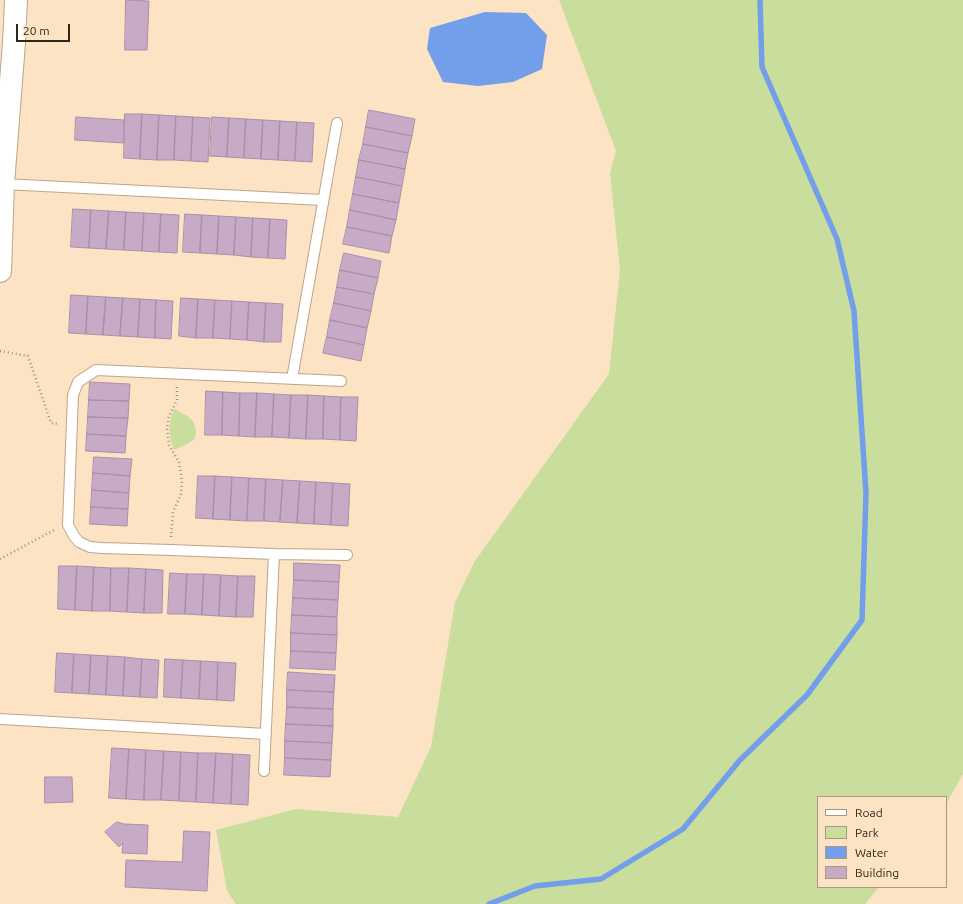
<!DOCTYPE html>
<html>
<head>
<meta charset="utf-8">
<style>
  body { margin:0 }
  #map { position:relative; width:963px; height:904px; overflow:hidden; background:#fbe3c3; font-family:Ubuntu,sans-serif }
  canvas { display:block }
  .legend { position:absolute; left:817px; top:796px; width:130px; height:92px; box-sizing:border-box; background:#fbe3c3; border:1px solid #a9977f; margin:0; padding:5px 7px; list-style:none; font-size:12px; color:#2e2619 }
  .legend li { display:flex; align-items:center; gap:8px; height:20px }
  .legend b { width:20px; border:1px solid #a9977f }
  .scale { position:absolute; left:16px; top:24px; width:54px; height:18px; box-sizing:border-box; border:2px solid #2e2619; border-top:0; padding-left:5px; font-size:12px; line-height:14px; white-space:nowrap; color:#2e2619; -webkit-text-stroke:3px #fbe3c3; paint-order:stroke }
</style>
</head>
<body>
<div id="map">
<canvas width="963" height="904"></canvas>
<ul class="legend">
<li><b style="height:5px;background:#fff"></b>Road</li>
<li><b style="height:11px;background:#c9de9c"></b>Park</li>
<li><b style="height:11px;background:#739ee9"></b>Water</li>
<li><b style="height:11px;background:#c7abc6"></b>Building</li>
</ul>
<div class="scale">20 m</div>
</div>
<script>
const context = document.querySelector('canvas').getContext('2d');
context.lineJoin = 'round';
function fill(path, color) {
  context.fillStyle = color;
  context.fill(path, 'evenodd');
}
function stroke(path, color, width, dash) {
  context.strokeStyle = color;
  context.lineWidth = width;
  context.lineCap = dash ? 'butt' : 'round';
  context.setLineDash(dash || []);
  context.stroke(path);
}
fill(new Path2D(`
  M559 0H963V774L946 804V797H818V887H879L865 904H236L227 891 216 830 296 809 398 817 431 747 455 602 475 561 609 374 620 270 610 173 616 151Z
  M174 409C185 415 194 417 196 430 196 433 196 436 194 439 189 444 180 447 174 450 168 436 168 424 174 409Z`), '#c9de9c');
fill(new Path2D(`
  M485 12 526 13 547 35 542 69 513 82 478 86 443 82 427 49 430 28Z`), '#739ee9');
stroke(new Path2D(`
  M489 904 535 886 601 879 683 829 740 760 807 695 862 620 866 493 854 311 837 239 762 67 760 0`), '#739ee9', 5.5);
const building = new Path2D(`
  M126 0 149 1 147 50H125Z
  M369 110 415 119 412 136 366 127Z
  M125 114H142L140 159 124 158Z
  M142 114 159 115 157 160 140 159Z
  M159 115 176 116 174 160H157Z
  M176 116 193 117 191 161 174 160Z
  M76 117 124 120V143L75 140Z
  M193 117 210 118 208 162 191 161Z
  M212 117 229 118 227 157 210 156Z
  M229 118 246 119 244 158 227 157Z
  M246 119 263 120 261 159 244 158Z
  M263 120 280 121 278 160 261 159Z
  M280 121 297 122 295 161 278 160Z
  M297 122 314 123 312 162 295 161Z
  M366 127 412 136 408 153 363 144Z
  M363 144 408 153 405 169 359 160Z
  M359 160 405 169 402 186 356 177Z
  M356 177 402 186 399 203 353 194Z
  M353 194 399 203 396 220 350 210Z
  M73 209 91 210 89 248 71 247Z
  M91 210 109 211 106 249 89 248Z
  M350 210 396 220 392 236 347 227Z
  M109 211 126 212 124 250 106 249Z
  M126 212 144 213 142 251 124 250Z
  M144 213 161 214 159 252 142 251Z
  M161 214 179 215 177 253 159 252Z
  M185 214 202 215 200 253 183 252Z
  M202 215 219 216 217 254 200 253Z
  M219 216 236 217 234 255 217 254Z
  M236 217 253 218 251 257 234 255Z
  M253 218 270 219 268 258 251 257Z
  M270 219 287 220 285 259 268 258Z
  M347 227 392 236 389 253 343 244Z
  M344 253 381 261 378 278 340 270Z
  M340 270 378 278 374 294 337 287Z
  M337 287 374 294 371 311 334 303Z
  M71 295 88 296 86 334 69 333Z
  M88 296 106 297 103 335 86 334Z
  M106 297 123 298 120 336 103 335Z
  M123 298 140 299 138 337 120 336Z
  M181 298 198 299 196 338 179 336Z
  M140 299 156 300 155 338 138 337Z
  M198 299 215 300 213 338H196Z
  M156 300 173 301 171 339 155 338Z
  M215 300 232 301 230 339 213 338Z
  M232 301 249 302 247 340 230 339Z
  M249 302 266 303 264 342 247 340Z
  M266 303 283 304 281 342H264Z
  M334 303 371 311 367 328 330 320Z
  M330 320 367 328 364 345 327 337Z
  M327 337 364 345 361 361 323 353Z
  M90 382 130 384 129 401 89 400Z
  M206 391 223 392 222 435H205Z
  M223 392 240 393 239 436 222 435Z
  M240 393H257L255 437 239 436Z
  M257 393 274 394 272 437H255Z
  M274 394 291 395 289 438 272 437Z
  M291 395H308L306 439 289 438Z
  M308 395 324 396 323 439H306Z
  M324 396 341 397 340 440 323 439Z
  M341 397H358L356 441 340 440Z
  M89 400 129 401 128 418 88 417Z
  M88 417 128 418 126 436 87 434Z
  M87 434 126 436 125 453 86 451Z
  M94 457 132 459 130 476 93 473Z
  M93 473 130 476 129 493 92 490Z
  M198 476H215L213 519 196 518Z
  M215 476 232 477 230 520 213 519Z
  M232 477 249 478 247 521 230 520Z
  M249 478 266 479 264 521H247Z
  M266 479 283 480 280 522 264 521Z
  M283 480 300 481 297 523 280 522Z
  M300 481 316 482 314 524 297 523Z
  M316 482 333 483 331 525 314 524Z
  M333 483 350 484 348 526 331 525Z
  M92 490 129 493 128 509 91 507Z
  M91 507 128 509 127 526 90 524Z
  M294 563 340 565 339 582 294 580Z
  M59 566H77L75 610 58 609Z
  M77 566 94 567 92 611 75 610Z
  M94 567 111 568 110 611H92Z
  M111 568H129L127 612 110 611Z
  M129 568 146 569 144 613 127 612Z
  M146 569 163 570 162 613H144Z
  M170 573 187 574 185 614H168Z
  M187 574H204L202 615 185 614Z
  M204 574 221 575 219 616 202 615Z
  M221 575 238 576 236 617 219 616Z
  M238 576H255L253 617H236Z
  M294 580 339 582 338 600 293 598Z
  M293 598 338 600 337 617 292 615Z
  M292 615 337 617V635L291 633Z
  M291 633 337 635 336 653 291 651Z
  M291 651 336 653 335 670 290 668Z
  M57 653 74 654 72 693 55 692Z
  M74 654 91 655 89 694 72 693Z
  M91 655 108 656 106 695 89 694Z
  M108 656 125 657 123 696 106 695Z
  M125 657 142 659 140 697 123 696Z
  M142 659 159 660 157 698 140 697Z
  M165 659 183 660 181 698 164 697Z
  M183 660 201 661 199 699 181 698Z
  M201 661 218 662 217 700 199 699Z
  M218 662 236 663 234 701 217 700Z
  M288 672 335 675 334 692 287 690Z
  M287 690 334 692 333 709 287 707Z
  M287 707 333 709V726L286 724Z
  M286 724 333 726 332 743 285 741Z
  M285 741 332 743 331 760 285 758Z
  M112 748 129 749 126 799 109 798Z
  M129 749 146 750 144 800 126 799Z
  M146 750 164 751 161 800H144Z
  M164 751 181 752 179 801 161 800Z
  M181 752 198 753 196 802 179 801Z
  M198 753H216L213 803 196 802Z
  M216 753 233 754 231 804 213 803Z
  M233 754 250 755 248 805 231 804Z
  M285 758 331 760 330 777 284 775Z
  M45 777H72L73 802 45 803Z
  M117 822 124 824 148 825 147 854 122 853 123 843 119 847 105 832Z
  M184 831 210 832 207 891 125 887 126 860 182 862Z`);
fill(building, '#c7abc6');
stroke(building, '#aa8fa9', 1);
const service = new Path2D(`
  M3 184 323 200
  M292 379 337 123
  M341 381 96 370 78 382 73 395 68 525 74 536 79 542 90 547 102 548 171 550 274 554 347 555
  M0 719 266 734
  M264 771 274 554`);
const secondary = new Path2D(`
  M0 271 3 184 14 43 16 0`);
stroke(service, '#bca687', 12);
stroke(secondary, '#bca687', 24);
stroke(new Path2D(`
  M0 351 28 356 51 423 59 424
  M171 537 173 512 181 494 182 481 179 462 169 445 167 429 169 416 177 400V387
  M0 559 56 529`), '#a4937b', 2.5, [1, 3]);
stroke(service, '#fff', 10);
stroke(secondary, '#fff', 22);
</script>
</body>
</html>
